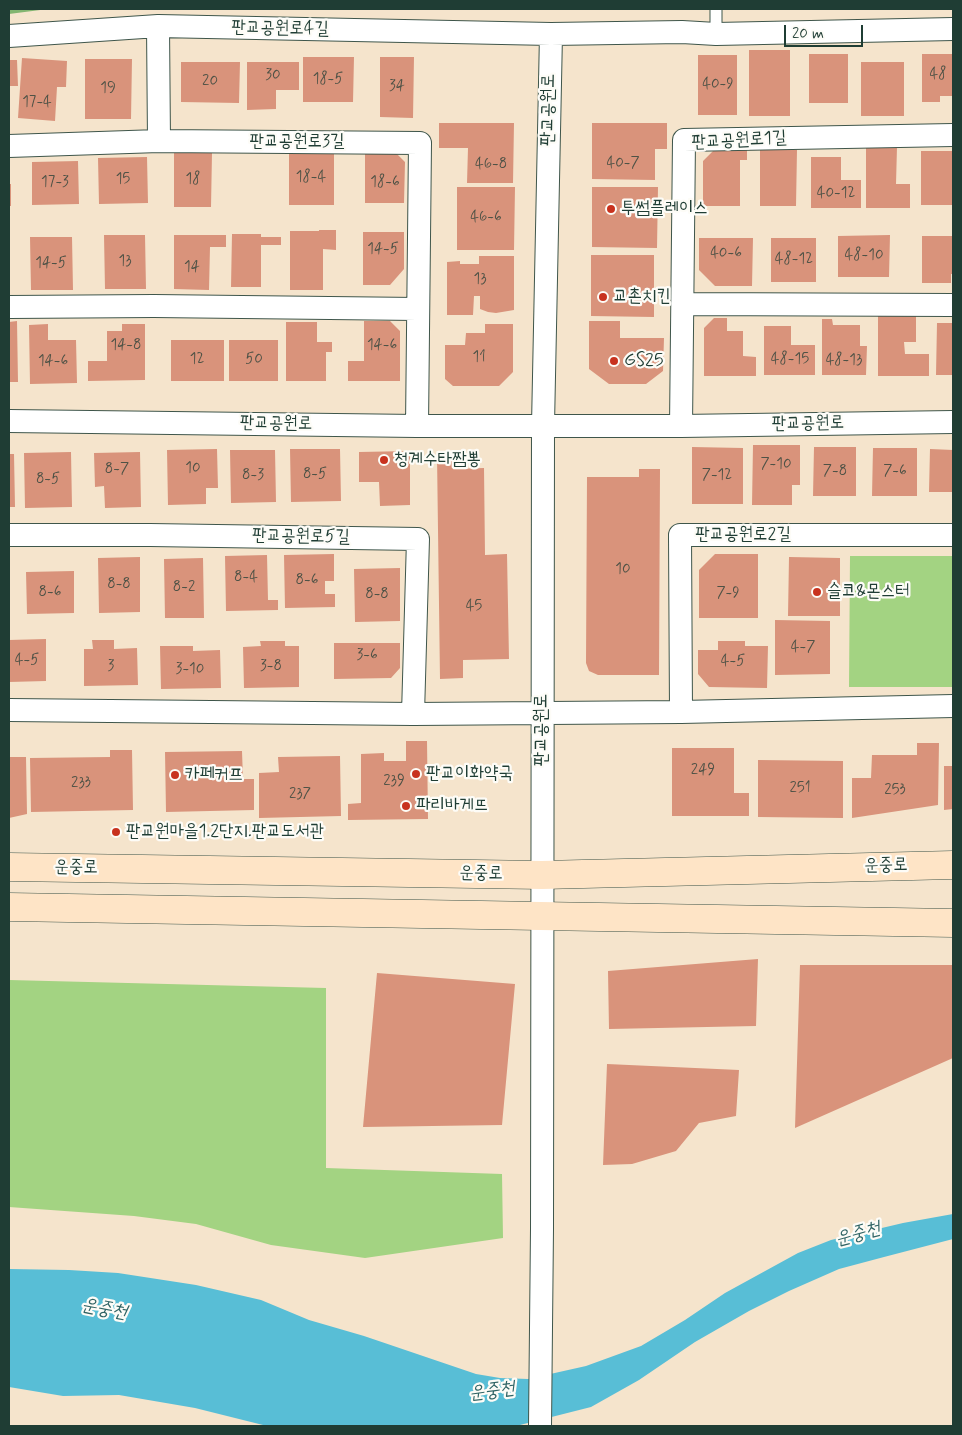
<!DOCTYPE html>
<html>
<head>
<meta charset="utf-8">
<style>
  body { margin:0 }
  #map { position:relative; width:962px; height:1435px; overflow:hidden; background:#f5e4cc; font-family:Mynerve,sans-serif }
  canvas { display:block }
  .frame { position:absolute; inset:0; border:10px solid #1f3d34; pointer-events:none }
  .scale { position:absolute; left:784px; top:25px; width:79px; height:22px; box-sizing:border-box; border:2px solid #1f3d34; border-top:0; padding-left:6px; font-size:15px; line-height:18px; white-space:nowrap; color:#1f3d34; -webkit-text-stroke:4px #fdfcf7; paint-order:stroke }
</style>
</head>
<body>
<div id="map">
<canvas width="962" height="1435"></canvas>
<div class="frame"></div>
<div class="scale">20 m</div>
</div>
<script>
const context = document.querySelector('canvas').getContext('2d');
context.lineJoin = 'round';
function fill(path, color) {
  context.fillStyle = color;
  context.fill(path, 'evenodd');
}
function stroke(path, color, width, dash) {
  context.strokeStyle = color;
  context.lineWidth = width;
  context.lineCap = dash ? 'butt' : 'round';
  context.setLineDash(dash || []);
  context.stroke(path);
}
function label(font, color, halo, rows, align = 'center') {
  context.font = font + ' Mynerve,"Poor Story",sans-serif';
  context.lineWidth = 4.5;
  context.setLineDash([]);
  context.textBaseline = 'middle';
  context.strokeStyle = halo;
  context.fillStyle = color;
  for (const [text, x, y, turn = 0] of rows) {
    context.save();
    context.translate(x, y);
    context.rotate((+turn || 0) * Math.PI / 180);
    context.textAlign = isNaN(turn) ? turn : align;
    if (halo) context.strokeText(text, 0, 0);
    context.fillText(text, 0, 0);
    context.restore();
  }
}
fill(new Path2D(`
  M850 556H953V687H849Z
  M9 980 326 988V1168L502 1174 503 1238 365 1258 271 1245 196 1224 134 1216 9 1207Z`), '#a3d382');
fill(new Path2D(`
  M9 9H48L9 14Z`), '#82b570');
fill(new Path2D(`
  M953 1214V1239L884 1257 839 1269 789 1291 749 1311 695 1342 639 1380 591 1407 516 1426H267L195 1408 119 1395 63 1396 9 1387V1269L69 1270 118 1273 196 1285 261 1300 309 1320 364 1336 476 1374 500 1378 528 1379 586 1366 641 1346 685 1320 725 1293 798 1253 831 1240 903 1223Z`), '#58bed6');
fill(new Path2D(`
  M749 50H790V116H749Z
  M809 54H848V103H809Z
  M922 54H953V96H940V102H922Z
  M698 55H737V115H698Z
  M303 57H354L353 102H303Z
  M380 57H414L413 118 380 117Z
  M22 58 67 61 66 87H57L55 121 18 118Z
  M85 59H132L131 119H85Z
  M9 60H17L18 86H9Z
  M181 62H240L239 103 181 102Z
  M247 62H299V90H276V109L247 110Z
  M861 62H904V116H861Z
  M439 123H514L513 183H467L468 148H439Z
  M592 123H667V149H655V180L592 179Z
  M866 147H897L896 184H910V208H866Z
  M715 149H747V160H740V206H703V161Z
  M760 150H797L796 206H760Z
  M365 151H394L405 162 404 203H365Z
  M921 151H953V205H921Z
  M289 152H334V205H289Z
  M174 153H212L211 207H174Z
  M147 157 148 203 99 204 98 158Z
  M811 157H841V180H861V208H811Z
  M78 161 79 204 32 205V162Z
  M9 184H11V206H9Z
  M457 187H515L514 250H457Z
  M592 187H658L657 248 592 247Z
  M319 230H336V250L323 249V290H290V231H319Z
  M363 232H404V269L390 285H363Z
  M232 234H261V237H281V245H261V287H231Z
  M104 235H145L146 289H105Z
  M174 235H226V247H210L209 290 174 289Z
  M890 235 889 277H838V236Z
  M922 236H953V274H951V283H922Z
  M30 237H72L73 290H31Z
  M699 238H753L752 286H715L699 270Z
  M771 238H816V282H771Z
  M591 255H654V317L591 316Z
  M479 256H514V310L496 313 488 312 480 309V296H474L473 315H447V262L460 261V264H479Z
  M878 316H916V342H904L905 354H929V376H878Z
  M714 318H727V331H743V356L756 357V376H704V328Z
  M822 319H832L833 325H860V346H867L866 375H822Z
  M17 321 18 382H9V322Z
  M364 321H390L400 331V381H348V361H364Z
  M589 321H620V338H664L663 371 646 384H609L589 369Z
  M286 322H317V342H332V352H326V381H286Z
  M937 323H953V375H936Z
  M48 324V340H76L77 383 30 384 29 325Z
  M122 324H145V380L88 381V361H107V331H122Z
  M485 324H513V372L499 386H453L445 379V345H465L466 333H485Z
  M764 326H791V345H815V375H764Z
  M171 340H224V381H171Z
  M229 340H278V381H229Z
  M753 445H800V485H792V505H752Z
  M692 447 743 448V504H692Z
  M814 447H856V496H813Z
  M873 448H917V496H872Z
  M217 449 218 488H206V504L168 505 167 450Z
  M290 449H340L341 501 291 502Z
  M930 449 953 450V492H929Z
  M230 450H275L276 502 231 503Z
  M410 451V505L380 506 379 482H359V452Z
  M71 452 72 507 25 508 24 453Z
  M140 452 141 507 105 508 104 486 95 487 94 453Z
  M9 454H14L15 507H9Z
  M453 454V469L484 468 485 555 507 554 509 659 463 660V678L440 679 437 455Z
  M639 469H660L659 675H598L589 671 586 663 587 477H639Z
  M334 554V581H325V594H335V607L285 608 284 555Z
  M715 554H758V618H699V570Z
  M267 555 268 600H278V610L226 611 225 556Z
  M140 557V612L99 613 98 558Z
  M789 557 840 558V616H788Z
  M203 558 204 618H165L164 559Z
  M400 568V621L355 622 354 569Z
  M74 571V613L27 614 26 572Z
  M775 620 830 621V674L775 675Z
  M46 639V681L9 682V640Z
  M92 640H114V649L137 648 138 685 84 686V649H93Z
  M260 641H285V646H299V687L244 688 243 647 261 646Z
  M718 641H745V646H768L767 688 709 687 698 674V650H718Z
  M334 643H400V668L391 678 334 679Z
  M160 646H193V651L220 650 221 688 161 689Z
  M406 741H427L428 819 348 820V804L361 803V754L384 753V761H406Z
  M917 743H939L938 805 852 818V778H871L872 755H917Z
  M672 748H734V793H749V816H672Z
  M110 750H132L133 810 31 812 30 758 110 757Z
  M242 751 243 779H254V810L166 812 165 752Z
  M340 756 341 816 259 818V773L279 772 278 757Z
  M10 757H26L27 814 9 818V764H10Z
  M758 760 843 761V818L758 817Z
  M944 766H953V809L944 810Z
  M758 959 756 1026 609 1029 608 971Z
  M800 965H953V1058L795 1128Z
  M377 973 515 984 502 1125 363 1127Z
  M607 1064 739 1070 736 1116 699 1123 676 1151 632 1164 603 1165Z`), '#d9937b');
const service = new Path2D(`
  M716 9V34`);
const minor = new Path2D(`
  M158 26 159 141
  M9 36 158 26 551 34 682 32 716 34 953 29
  M9 146 159 141 420 143 417 426
  M683 304 953 305
  M9 307 154 306 417 309
  M9 421 417 426H681L953 422
  M681 426 684 140 953 135
  M9 535H150L418 539 413 714
  M9 710 413 714 681 712 953 706
  M681 712 680 535H953
  M540 1426 542 1229 543 425 551 34`);
const secondary = new Path2D(`
  M9 867 542 875 953 865
  M9 907 953 923`);
stroke(service, '#3f564b', 13);
stroke(minor, '#3f564b', 24);
stroke(secondary, '#3f564b', 29);
stroke(service, '#fff', 11);
stroke(minor, '#fff', 22);
stroke(secondary, '#fee4c6', 28);
for (const [x, y, r, color] of [
  [611,209,5,"#c8321e"],
  [603,297,5,"#c8321e"],
  [614,361,5,"#c8321e"],
  [384,460,5,"#c8321e"],
  [817,592,5,"#c8321e"],
  [416,774,5,"#c8321e"],
  [175,775,5,"#c8321e"],
  [406,806,5,"#c8321e"],
  [116,832,5,"#c8321e"]
]) {
  const dot = new Path2D();
  dot.arc(x, y, r, 0, 2 * Math.PI);
  context.fillStyle = color;
  context.fill(dot);
  stroke(dot, '#fdfcf7', 2);
}
label('15px', '#4e5246', null, [
  ["48",938,75],
  ["30",273,76],
  ["18-5",328,80],
  ["20",210,82],
  ["40-9",718,85],
  ["34",397,87],
  ["19",108,89],
  ["17-4",37,103],
  ["40-7",623,164],
  ["46-8",491,165],
  ["18-4",311,178],
  ["15",123,180],
  ["18",193,180],
  ["17-3",55,183],
  ["18-6",385,183],
  ["40-12",836,194],
  ["46-6",486,218],
  ["14-5",383,250],
  ["40-6",726,254],
  ["48-10",864,256],
  ["48-12",794,260],
  ["13",125,262],
  ["14-5",51,264],
  ["14",192,268],
  ["13",480,280],
  ["14-8",126,346],
  ["14-6",382,346],
  ["11",479,358],
  ["12",197,360],
  ["50",254,360],
  ["48-15",790,360],
  ["48-13",844,361],
  ["14-6",53,362],
  ["7-10",776,465],
  ["10",193,469],
  ["8-7",117,470],
  ["7-8",835,472],
  ["7-6",895,472],
  ["8-5",315,475],
  ["8-3",253,476],
  ["7-12",717,476],
  ["8-5",48,480],
  ["10",623,570],
  ["8-4",246,578],
  ["8-6",307,581],
  ["8-8",119,585],
  ["8-2",184,588],
  ["8-6",50,593],
  ["7-9",728,594],
  ["8-8",377,595],
  ["45",474,607],
  ["4-7",803,648],
  ["3-6",367,656],
  ["4-5",27,661],
  ["4-5",733,662],
  ["3",111,667],
  ["3-8",271,667],
  ["3-10",190,670],
  ["249",703,771],
  ["239",394,782],
  ["233",81,784],
  ["251",800,789],
  ["253",895,791],
  ["237",300,795]
]);
label('18px', '#1f3d34', '#fdfcf7', [
  ["판교공원로4길",280,29,1],
  ["판교공원로",549,110,-89],
  ["판교공원로1길",739,141,-3],
  ["판교공원로3길",297,142],
  ["판교공원로",276,424,1],
  ["판교공원로",808,424,-1],
  ["판교공원로2길",743,535],
  ["판교공원로5길",301,537,1],
  ["판교공원로",542,730,-90],
  ["운중로",886,866,-1],
  ["운중로",76,868,1],
  ["운중로",481,874,1]
]);
label('18px', '#1f3d34', '#fdfcf7', [
  ["투썸플레이스",621,209],
  ["교촌치킨",613,297],
  ["GS25",624,361],
  ["청계수타짬뽕",394,460],
  ["슬코&몬스터",827,592],
  ["판교이화약국",426,774],
  ["카페커프",185,775],
  ["파리바게뜨",416,806],
  ["판교원마을1.2단지.판교도서관",126,832]
], 'left');
label('italic 19px', '#306465', '#fdfcf7', [
  ["운중천",858,1235,-15],
  ["운중천",104,1310,11],
  ["운중천",492,1392,-7]
]);
</script>
</body>
</html>
